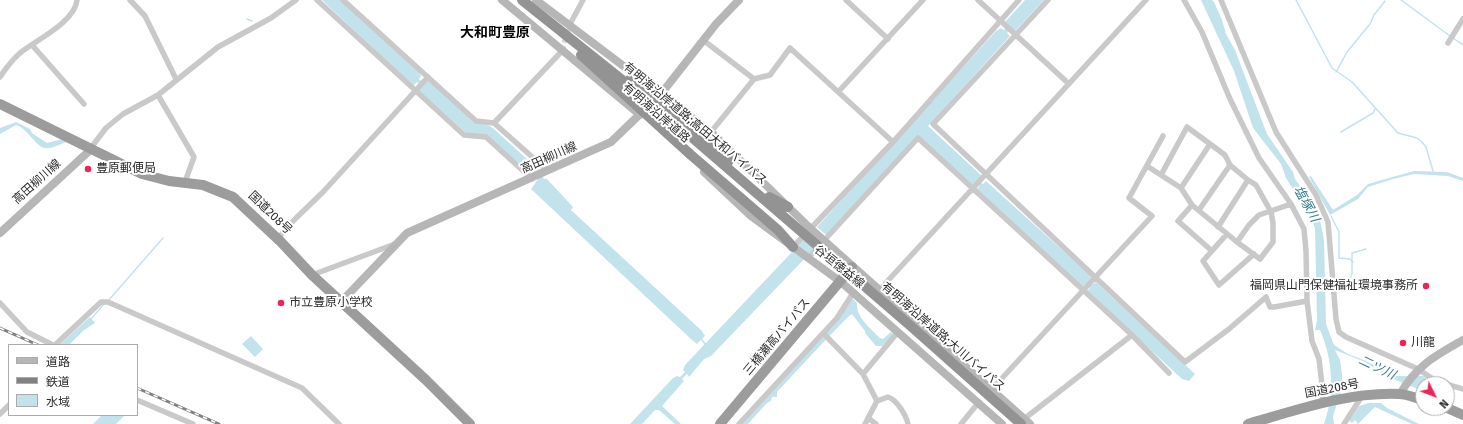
<!DOCTYPE html>
<html>
<head>
<meta charset="utf-8">
<style>
  body { margin:0 }
  #map { position:relative; width:1463px; height:424px; overflow:hidden; background:#fff; font-family:"Fira Sans","Noto Sans JP",sans-serif }
  canvas { display:block }
  .legend { position:absolute; left:8px; top:344px; width:130px; height:72px; box-sizing:border-box; background:#fff; border:1px solid #ababab; margin:0; padding:5px 7px; list-style:none; font-size:12px; color:#2c2c2c }
  .legend li { display:flex; align-items:center; gap:8px; height:20px }
  .legend b { width:20px; border:1px solid #ababab }
  .north { position:absolute; left:1415px; top:376px; width:40px; height:40px; box-sizing:border-box; background:#fff; border:1px solid #ababab; border-radius:50%; rotate:132deg; font-size:11px; font-weight:700; line-height:16px; text-align:center; color:#2c2c2c }
  .north::after { content:''; display:block; margin:auto; width:14px; height:18px; background:#ec2457; clip-path:polygon(50% 0,100% 100%,50% 72%,0 100%) }
</style>
</head>
<body>
<div id="map">
<canvas width="1463" height="424"></canvas>
<ul class="legend">
<li><b style="height:5px;background:#b6b6b6"></b>道路</li>
<li><b style="height:5px;background:#818181"></b>鉄道</li>
<li><b style="height:11px;background:#c3e3ec"></b>水域</li>
</ul>
<div class="north">N</div>
</div>
<script>
const context = document.querySelector('canvas').getContext('2d');
context.lineJoin = 'round';
function fill(path, color) {
  context.fillStyle = color;
  context.fill(path, 'evenodd');
}
function stroke(path, color, width, dash) {
  context.strokeStyle = color;
  context.lineWidth = width;
  context.lineCap = dash ? 'butt' : 'round';
  context.setLineDash(dash || []);
  context.stroke(path);
}
function label(font, color, halo, rows, align = 'center') {
  context.font = font + ' "Fira Sans","Noto Sans JP",sans-serif';
  context.lineWidth = 4;
  context.setLineDash([]);
  context.textBaseline = 'middle';
  context.strokeStyle = halo;
  context.fillStyle = color;
  for (const [text, x, y, turn = 0] of rows) {
    context.save();
    context.translate(x, y);
    context.rotate((+turn || 0) * Math.PI / 180);
    context.textAlign = isNaN(turn) ? turn : align;
    if (halo) context.strokeText(text, 0, 0);
    context.fillText(text, 0, 0);
    context.restore();
  }
}
fill(new Path2D(`
  M322 0H340L419 72 421 76 419 79 424 84 428 80 473 122 490 126 494 129 540 171 544 179H547L573 207 571 210 702 331 705 336 697 344 692 340 531 189 538 179 535 173 526 172 486 136 466 133 423 94 419 90 422 87 417 82 414 85 409 82Z
  M1025 0H1044L1014 32 1011 29 1007 33 1010 36 928 126 982 176 979 181 983 184 986 181 1092 277 1088 282 1092 285 1096 282 1195 374 1189 381 1182 379 1087 291 1090 288 1086 284 1082 287 977 189 980 185 977 183 973 186 919 136 827 236 817 227 996 31 1001 28 1004 30 1008 26 1004 23Z
  M1201 0H1212L1214 2 1222 20 1226 34 1235 50 1267 134 1293 172 1295 179 1315 207 1321 225 1324 240 1326 324 1334 345 1348 354 1366 361 1390 373 1398 376H1425L1427 384H1423V391L1386 376 1365 362 1335 350 1340 360 1342 374V389L1333 416 1334 424H1324C1335 394 1333 360 1320 330H1315L1317 320 1315 228 1307 211 1286 178 1281 164 1253 128 1234 71Z
  M16 122 30 129 32 133 47 143 62 139 67 142C60 144 52 149 45 148 37 148 27 128 16 125L0 134V128Z
  M1414 171 1447 172 1463 178V181L1448 176 1414 174 1393 179 1368 187 1358 199 1330 215 1309 177 1311 176 1333 210 1357 195 1368 184Z
  M809 234 819 241 810 253 711 356 704 359 689 377 687 374 682 379 684 381 662 406 681 424H675L659 410H655L642 424H630L673 378 677 376 680 377 685 372 683 370 685 365Z
  M852 298 857 303C855 316 871 329 880 338L883 339 891 332 894 335 883 346H876L865 333V331L852 314 849 316C824 341 801 366 777 392V397H772L771 401 767 403 748 424H742L827 332Z
  M90 317 95 323 84 330 69 345H59Z
  M251 336 263 349 255 357 242 344Z
  M1369 403H1381L1387 408 1419 424H1412L1375 407 1358 424 1355 420 1352 423 1349 421 1359 406Z
  M102 415H125L116 424H93Z`), '#c3e3ec');
stroke(new Path2D(`
  M1296 0 1332 68 1352 82 1398 133 1417 138 1422 142 1426 147 1433 171
  M1401 0 1450 36
  M247 19 252 21
  M1453 38 1463 45
  M1336 72 1347 52 1370 24 1374 15 1385 1
  M1341 132 1373 113 1375 109
  M1331 216 1339 232V258L1350 259 1353 262
  M1348 284 1352 274V253L1366 249
  M108 301 163 238
  M90 320 105 303
  M701 339 706 345`), '#c3e3ec', 1.5);
stroke(new Path2D(`
  M562 51 569 26`), '#d5d5d5', 5.5, [5.5, 3]);
stroke(new Path2D(`
  M130 0 145 16 176 79
  M317 0 464 135 486 137 532 179
  M343 0 476 121 494 123 548 171
  M846 0 888 39
  M978 0 1069 84
  M1048 0 933 124 1185 362 1229 329 1266 297 1270 307H1274L1307 301
  M1184 0 1202 32 1230 99 1259 158 1291 204 1304 229 1306 251 1307 301 1312 341 1319 359 1323 393 1322 402
  M1221 0 1276 132 1316 195 1328 222 1336 319 1339 332 1346 337 1418 369 1436 381 1463 389
  M569 26 583 0
  M703 40 754 79
  M1448 43 1463 19
  M32 45 84 104
  M0 77C6 68 12 60 20 53 36 40 75 22 77 0
  M839 91 923 0
  M158 95 194 157 185 182
  M494 123 562 51
  M711 132 754 79 770 75 790 48 893 142
  M90 149 106 128 123 114 158 95 218 47 271 18 296 0
  M1147 166 1181 188 1192 205 1237 242 1249 225 1259 215 1291 204
  M1161 175 1187 127 1225 155 1230 165 1248 180 1256 185 1271 212 1273 223V242L1260 259 1237 242
  M1181 188 1210 144
  M1192 205 1178 221 1212 251
  M1199 210 1230 165
  M1218 227 1248 180
  M1227 234 1203 261 1219 285 1254 254
  M278 238 294 220 323 192 428 77
  M793 247 893 142 1019 0
  M808 258 918 138 1132 335
  M312 275 395 244
  M883 286 1146 0
  M0 303 27 332 53 345
  M823 333 863 374
  M55 345 101 302H108L302 388 339 424
  M992 389 1152 216 1129 198 1163 136
  M137 400 193 424
  M877 401 863 374 898 332
  M0 414 9 405
  M868 418 876 424
  M1024 419 1132 335 1169 373
  M739 424 837 318 853 293
  M865 424 877 401 888 397C897 400 906 415 908 424
  M961 424 979 402
  M1344 424 1362 396`), '#c9c9c9', 5.5);
stroke(new Path2D(`
  M502 0 640 115
  M536 0 711 132 811 229 1030 424
  M704 172 751 216 841 282 1002 424
  M0 233 88 152 90 149
  M341 302 407 233 611 142 661 94 716 24 739 0
  M1400 394C1417 365 1435 356 1463 340`), '#b6b6b6', 8);
stroke(new Path2D(`
  M0 104 142 174 169 181 203 185 233 197 281 242 312 275 426 380 470 424
  M1447 408 1463 415
  M720 424 852 267
  M1248 424C1297 410 1347 392 1399 394 1407 394 1415 398 1423 400`), '#9c9c9c', 10);
stroke(new Path2D(`
  M522 0 666 115 913 328 1021 424
  M581 55 691 155 778 230 793 247
  M631 78 663 101 729 161
  M769 197 788 207`), '#939393', 10);
const rail = new Path2D(`
  M0 328 38 345
  M137 388 219 424`);
stroke(rail, '#818181', 3);
stroke(rail, '#fff', 1.5, [4.5]);
for (const [x, y, r, color] of [
  [88,169,4,"#ec2457"],
  [1426,286,4,"#ec2457"],
  [281,303,4,"#ec2457"],
  [1403,343,4,"#ec2457"]
]) {
  const dot = new Path2D();
  dot.arc(x, y, r, 0, 2 * Math.PI);
  context.fillStyle = color;
  context.fill(dot);
  stroke(dot, '#fff', 1.5);
}
label('12px', '#2c2c2c', '#fff', [
  ["有明海沿岸道路",656,113,41],
  ["有明海沿岸道路;高田大和バイパス",695,124,40],
  ["高田柳川線",549,158,-24],
  ["高田柳川線",37,182,-42],
  ["国道208号",270,213,44],
  ["谷垣徳益線",839,267,39],
  ["三橋瀬高バイパス",777,337,-50],
  ["有明海沿岸道路;大川バイパス",943,337,41],
  ["国道208号",1332,389,-11]
]);
label('12px', '#2c2c2c', '#fff', [
  ["豊原郵便局",96,169],
  ["福岡県山門保健福祉環境事務所",1418,286,"right"],
  ["市立豊原小学校",289,303],
  ["川龍",1411,343]
], 'left');
label('italic 13px', '#377e90', '#fff', [
  ["塩塚川",1306,204,61],
  ["二ツ川",1377,368,25]
]);
label('bold 14px', '#000', '#fff', [
  ["大和町豊原",495,33]
]);
</script>
</body>
</html>
